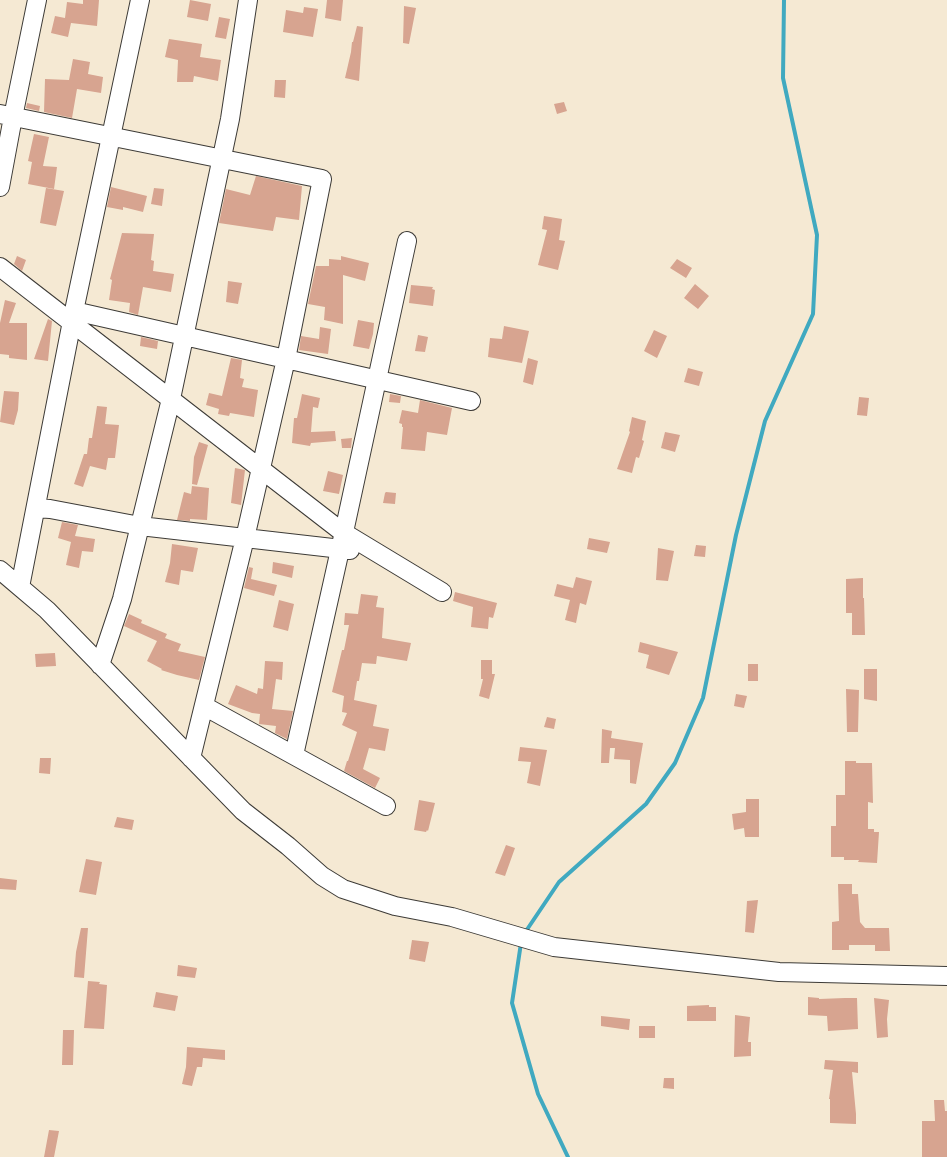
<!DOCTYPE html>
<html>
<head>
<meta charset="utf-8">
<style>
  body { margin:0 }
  canvas { display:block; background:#f5e9d3 }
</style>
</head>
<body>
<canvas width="947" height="1157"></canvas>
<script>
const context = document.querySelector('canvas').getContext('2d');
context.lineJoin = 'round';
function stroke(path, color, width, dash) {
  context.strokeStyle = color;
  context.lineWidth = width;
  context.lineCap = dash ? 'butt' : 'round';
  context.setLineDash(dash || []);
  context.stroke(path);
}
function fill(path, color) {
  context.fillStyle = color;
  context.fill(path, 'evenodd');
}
stroke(new Path2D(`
  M524 934 559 882 646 804 675 763 703 698 736 535 765 421 813 314 817 235 783 78 784 0
  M521 943 512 1003 538 1094 568 1157`), '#40a9c0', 4);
fill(new Path2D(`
  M83 0H99L97 26 71 23 68 37 51 33 55 16 65 18 67 2 83 4Z
  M190 0 211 4 208 21 187 17Z
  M327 0H343L341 21 325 18Z
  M404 6 416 8 409 44 403 43Z
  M304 7 318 9 313 37 283 32 286 10 303 13Z
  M219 17 230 19 226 39 215 37Z
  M357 26 363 27 359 81 345 78 351 52 352 42H353Z
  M169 39 202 44 200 57 221 60 218 81 194 76 193 82H177L178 60 165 57Z
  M73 59 90 62 88 74 103 77 101 93 77 89 72 118 44 112 45 79 69 80Z
  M275 80H286L285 98 274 97Z
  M564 102 567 111 557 114 554 104Z
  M27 103 40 106 39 111 26 108Z
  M34 134 49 137 43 166 57 167 54 189 28 184 32 162 28 161Z
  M256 176 302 186 299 220 276 217 273 231 219 223 226 189 250 195Z
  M111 187 147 196 143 212 123 207V210L107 207Z
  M46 188 64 191 56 226 40 223Z
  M154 188 164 189 162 206 151 204Z
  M544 216 562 219 559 240 565 241 558 270 538 265 547 230 542 229Z
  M122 233 154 234 151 260 154 261 153 271 174 274 171 292 143 287 138 315 129 312 130 303 109 300 112 280 110 279Z
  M17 256 26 260 22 271 14 264Z
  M341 256 369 263 365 281 343 275V324L324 320 325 307 308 304 316 266H329V259L341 260Z
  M677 259 692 268 686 278 670 268Z
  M228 281 242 283 238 304 226 302Z
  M695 284 709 296 698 309 684 298Z
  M411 285 433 287 432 289 435 290 433 306 409 303Z
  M5 300 16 303 9 323H27V360L9 358V355L0 354V323Z
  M48 319 52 321 48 361 34 359Z
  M358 320 374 323 373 334 369 349 353 346Z
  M504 326 529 331 522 363 488 357 490 338 502 339Z
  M320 327 331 329 328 354 299 350 301 336 319 339Z
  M654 330 667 336 657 358 644 351Z
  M418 335 428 337 425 352 415 351Z
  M141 337 158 341 157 349 140 346Z
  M231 358 242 360 240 378 244 379 242 387 258 390 254 417 230 413 229 416 218 414 219 409 206 405 209 393 222 396Z
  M528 358 538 361 533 385 523 382Z
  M688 368 703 372 699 386 684 382Z
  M4 391 19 392 18 410 14 425 0 422Z
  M302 394 320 398 318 408 313 407 311 432 335 431 336 441 311 443 310 446 292 443 294 418H297Z
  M390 394 401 396 400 403 389 402Z
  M859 397 869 398 867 416 857 415Z
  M420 400 452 408 447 435 427 432 425 451 401 449 403 427H402V424L399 423 402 410 418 413Z
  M97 406 107 407 105 424 119 425 115 458H108L106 470 90 466 83 487 74 484 84 454H87L89 438H92Z
  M632 417 646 421 642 440 644 441 639 458 636 457 632 473 617 469 630 432 629 431Z
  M665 432 680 435 675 452 661 448Z
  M352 438 351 448H342L341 439Z
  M199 442 208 445 197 485 192 484 194 457Z
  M235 468 245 470 241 505 231 503Z
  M328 471 343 475 339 494 323 491Z
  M192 486 209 488 207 520 190 519V521L177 520 184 492 191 494Z
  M386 492 396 493 395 504 383 503 385 493Z
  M62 522 78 525 75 536 95 539 93 552 82 551 79 568 66 565 71 542 58 538Z
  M589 538 610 542 607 553 587 549Z
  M172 544 198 548 193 572 181 570 179 585 165 582 170 563Z
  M696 545 706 546 705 557 694 556Z
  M658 548 674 551 668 581 656 580Z
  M273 562 294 566 292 578 272 573Z
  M249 567 253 568 251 579 277 585 274 596 244 588Z
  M576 577 592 581 586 605 580 603 576 623 565 620 570 600 554 596 557 584 573 588Z
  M863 578V598H864L865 635H852V613H846V579Z
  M455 592 497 603 493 618 489 617 488 629 471 627 473 607 453 601Z
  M361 594 378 596 376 607 384 608 382 638 411 643 407 661 377 656 376 664 362 663 359 681H357L354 700 377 705 373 726 389 729 385 751 369 748 363 769 380 778 375 788 344 771 347 761H348L357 732 342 725 347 713 342 712 344 696 332 692 342 650H344L349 625H344L345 613 358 614Z
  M279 600 294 604 288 631 273 627Z
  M129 614 142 620 141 623 167 634 165 638 181 644 178 651 205 657 199 680 177 675 161 670 162 669 147 661 157 641 124 626Z
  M640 642 678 652 669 675 646 668 649 655 638 652Z
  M55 653 56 666 36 667 35 654Z
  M481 660H492V674H495L489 699 479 696 483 679H481Z
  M265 661 283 662 282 680 276 679 272 709 293 711 287 739 275 733 276 726 259 724 260 714 252 713 228 704 236 685 257 694 258 688 263 689Z
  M748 664H758V681H748Z
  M864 669H877V701L864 699Z
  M846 689 859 690 858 732H847Z
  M736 694 747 696 744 708 734 706Z
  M547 717 556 719 554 729 544 727Z
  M602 729 612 731 611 738 643 743 636 784 630 783V760L614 759 615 748H610L609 763H601Z
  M520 747 547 750 540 786 527 783 531 762 518 761Z
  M40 758H51L50 774 39 773Z
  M845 761H856V763H872L873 803 868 802V829H874V832H879L877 863 858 862 859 860H844V857H831V826H836V795H845Z
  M746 799H759V837H745L744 828 734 830 732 814 746 812Z
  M419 800 435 803 428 831 427 830 426 832 414 830Z
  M117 817 134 820 132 830 114 827Z
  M506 845 515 848 505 876 495 873Z
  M86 859 102 862 96 895 79 892Z
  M0 878 17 880 16 890 0 889Z
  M838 884H852V894H858L860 922 865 928H889L890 951H875V945H849V950H832V922L839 921Z
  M758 900 754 933 745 932 747 901Z
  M81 928H88L84 978 74 977 76 952Z
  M412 940 429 942 425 962 409 959Z
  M178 965 197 968 195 978 177 976Z
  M88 981 100 982 99 984 107 985 104 1029 84 1028Z
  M156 992 178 996 175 1011 153 1007Z
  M808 997 819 998V999L845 998H857L858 1029 828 1031 827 1016 808 1015Z
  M874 998 889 1000 887 1019 888 1037 877 1038Z
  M709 1005V1007H716V1021H687V1006Z
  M735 1015 750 1017 748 1042H751V1056L734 1057Z
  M601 1016 630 1019 629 1030 601 1026Z
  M639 1026H655V1038H639Z
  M63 1030H74L73 1065H62Z
  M187 1047 225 1050V1060L203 1058 202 1067H197L192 1086 182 1084 186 1067Z
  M825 1060 858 1062V1073L852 1072 856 1114V1124L830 1123V1099H829L833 1070 824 1069Z
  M664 1078H674V1089L663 1088Z
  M934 1100H944L945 1111H947V1157H922V1121H935Z
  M49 1130 59 1131 54 1157H44Z`), '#d7a490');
const minor = new Path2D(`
  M0 114 322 179 286 359 245 538 191 758
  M0 187 13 117 37 0
  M0 267 341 531 442 592
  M74 311 471 401
  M36 508 50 509 140 526 350 550
  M0 570 47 610 243 811 288 846 322 876 343 889 395 906 452 917 554 947 779 972 947 976
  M20 587 74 311 140 0
  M100 665 122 599 171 399 230 119 248 0
  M204 706 386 806
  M294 755 344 532 407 241`);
stroke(minor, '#3d3b37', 20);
stroke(minor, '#fff', 18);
</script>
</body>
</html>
